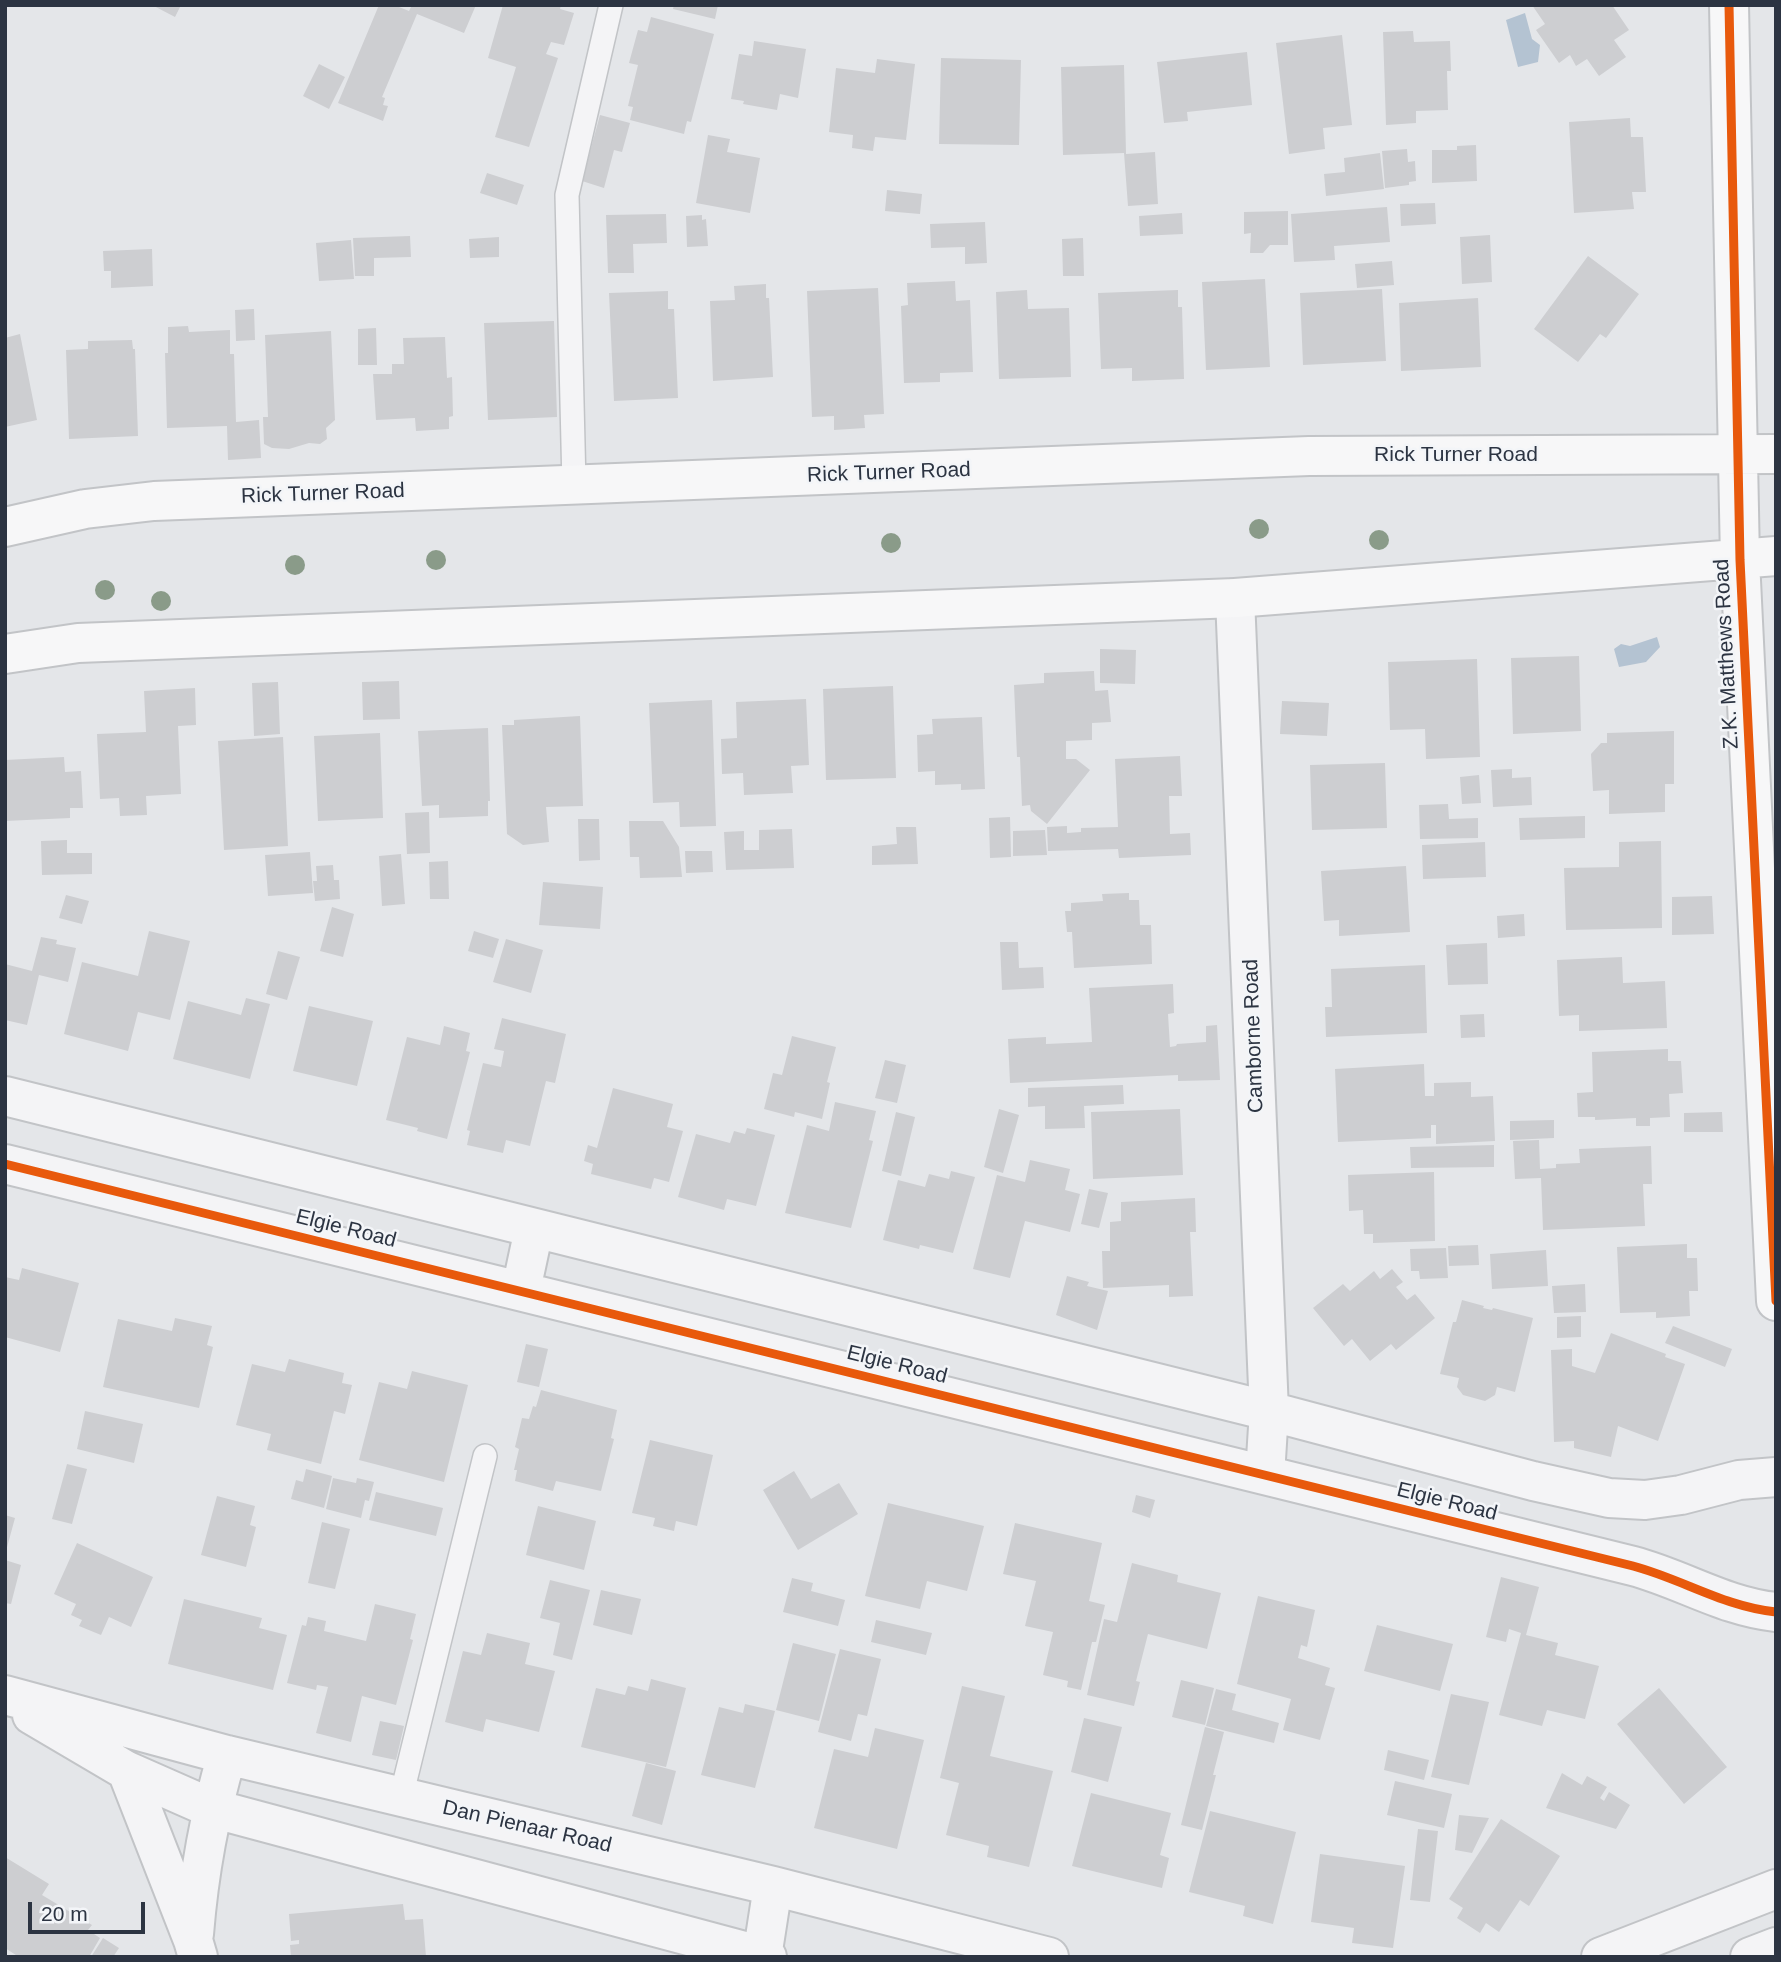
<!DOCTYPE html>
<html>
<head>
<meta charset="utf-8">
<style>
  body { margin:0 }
  #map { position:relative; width:1781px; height:1962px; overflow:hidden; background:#e4e6e9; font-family:Arial,sans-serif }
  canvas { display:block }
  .frame { position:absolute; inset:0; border:7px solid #2c3442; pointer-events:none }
  .scale { position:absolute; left:28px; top:1902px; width:117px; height:32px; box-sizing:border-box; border:4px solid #2c3442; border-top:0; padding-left:9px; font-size:21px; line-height:24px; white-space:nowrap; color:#2c3442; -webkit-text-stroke:5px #f3f5f8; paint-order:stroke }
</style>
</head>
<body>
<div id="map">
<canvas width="1781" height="1962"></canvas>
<div class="frame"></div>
<div class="scale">20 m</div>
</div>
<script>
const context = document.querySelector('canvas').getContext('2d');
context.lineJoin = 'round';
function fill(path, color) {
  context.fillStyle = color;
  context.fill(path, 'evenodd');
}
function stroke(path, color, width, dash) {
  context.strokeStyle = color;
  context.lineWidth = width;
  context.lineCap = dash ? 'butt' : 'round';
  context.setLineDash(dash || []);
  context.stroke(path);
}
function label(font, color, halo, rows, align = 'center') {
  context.font = font + ' Arial,sans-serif';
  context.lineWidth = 5;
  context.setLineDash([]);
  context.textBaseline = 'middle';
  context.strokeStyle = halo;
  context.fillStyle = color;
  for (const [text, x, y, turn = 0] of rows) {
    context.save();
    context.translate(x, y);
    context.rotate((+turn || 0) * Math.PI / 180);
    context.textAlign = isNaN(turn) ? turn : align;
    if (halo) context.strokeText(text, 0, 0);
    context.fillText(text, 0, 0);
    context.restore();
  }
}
fill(new Path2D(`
  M1525 13 1532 39 1540 45 1538 62 1518 67 1506 20Z
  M1657 637 1660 647 1646 662 1619 667 1614 649 1621 644 1630 646Z`), '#b4c3d2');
fill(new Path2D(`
  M152 5H181L175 17Z
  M379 5H394L409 11 412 5H476L464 33 417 14 382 97 385 98 383 105 388 106 383 121 338 103Z
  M503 5H561L560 9 574 13 564 45 551 42 546 54 558 58 529 147 495 137 516 67 488 58Z
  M674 5H718L715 19 673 9Z
  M1532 5H1612L1629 30 1614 40 1626 57 1599 76 1587 59 1576 66 1570 55 1559 63 1536 30 1545 24Z
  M651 17 714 34 691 122 687 121 684 134 630 120 633 107 628 106 638 65 629 63 638 30 647 32Z
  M1413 31 1414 42 1450 41 1451 71H1447L1448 110 1416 111V123L1386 125 1383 32Z
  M1342 35 1352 125 1323 128 1325 149 1289 154 1276 43Z
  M754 41 806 49 798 98 780 94 777 110 743 104 744 101 731 99 739 54 752 56Z
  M1247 52 1252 105 1187 112 1188 121 1164 123 1157 62Z
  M941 58 1021 60 1019 145 939 144Z
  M877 59 915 64 906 140 875 137 873 151 852 148 853 135 829 132 836 68 875 73Z
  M319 64 345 77 329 109 303 96Z
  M1124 65 1126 154 1155 152 1158 204 1128 206 1124 153 1063 155 1061 67Z
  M600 115 630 123 622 152 614 150 604 188 582 181Z
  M1630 118 1631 137H1643L1646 192H1632L1634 209 1574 213 1569 122Z
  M708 135 730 139 727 152 760 158 750 213 696 203Z
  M1476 145 1477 181 1432 183V150H1457V146Z
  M1407 149 1408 162 1415 161 1416 181 1409 182V185L1385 188 1382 151Z
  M1380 153 1384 189 1326 196 1324 174 1345 172 1344 158Z
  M487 173 524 185 517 205 480 193Z
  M887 190 922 194 920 214 885 211Z
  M1435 203 1436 224 1401 226 1400 204Z
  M1387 207 1390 242 1334 246 1335 260 1294 262 1291 214Z
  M1288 211V245H1270L1263 253H1250L1251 233 1244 234V212Z
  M1182 213 1183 234 1140 236 1139 216Z
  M666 214 667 243 633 244 634 273H608L606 215Z
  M702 215V220L706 219 708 246 687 247 686 216Z
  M985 222 987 263 965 264V247L931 248 930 224Z
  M1490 235 1492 282 1462 284 1460 237Z
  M410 236 411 257 374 258V276H355L353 238Z
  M499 237V257L470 258 469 239Z
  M1083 238 1084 276H1063L1062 239Z
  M351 240 354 279 319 281 316 243Z
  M152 249 153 286 111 288V271H104L103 251Z
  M1588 256 1639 294 1606 338 1600 334 1578 362 1534 329Z
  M1392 261 1394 285 1357 288 1355 264Z
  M1265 279 1270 367 1206 370 1202 282Z
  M955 281 956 301 970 300 973 372 940 373V382L904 383 901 306 908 305 907 283Z
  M766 284V298H769L773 377 713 381 710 301 735 300 734 286Z
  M878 288 884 414 864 415 865 428 834 430V416L812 417 807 291Z
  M1382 289 1386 361 1303 365 1300 293Z
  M1027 290 1028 309 1069 308 1071 377 999 379 996 292Z
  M1178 290V307H1182L1184 379 1132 381V368L1101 369 1098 293Z
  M668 291V309H674L678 398 614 401 609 293Z
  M1478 298 1481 367 1401 371 1399 303Z
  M254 309 255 340 236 341 235 310Z
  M554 321 557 417 488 420 484 323Z
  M188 326 189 332 230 330V354H234L236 422 259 420 261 458 228 460 227 426 167 428 165 353H168V327Z
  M376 328 377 365H358V329Z
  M331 331 335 420 326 428 327 439 320 444 309 443 289 449 272 448 264 444 263 417H268L265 335Z
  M20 334 37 420 5 427V338Z
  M445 337 447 378 452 377 453 416 449 417V429L416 431 415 418 376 420 373 374H392V364H404L403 338Z
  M132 340 133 349H135L138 436 69 439 66 350 88 349V341Z
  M1100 649 1136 650 1135 684 1100 683Z
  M1579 656 1581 731 1513 734 1511 658Z
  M1477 659 1480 757 1426 759 1425 729 1390 730 1388 662Z
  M1094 671 1095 691 1108 690 1111 722 1092 723V740L1066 741V759H1076L1090 770 1047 824 1031 811 1030 805 1022 806 1020 757H1017L1014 685 1044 683V673Z
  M399 681 400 719 363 720 362 682Z
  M278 682 280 734 254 736 252 683Z
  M893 686 896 778 826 780 823 689Z
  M195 688 196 725 178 726 181 794 146 796 147 815 120 816 119 798 100 799 97 734 146 732 144 691Z
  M806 699 809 765 791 766 793 793 744 795 743 773 722 774 721 739 737 738 736 702Z
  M712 700 716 826 680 827 679 802 653 803 649 703Z
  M1282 701 1329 703 1327 736 1280 734Z
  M580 716 583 806 546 807 549 842 523 845 507 834 502 725H514V720Z
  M982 717 985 789 961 790V784L935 785V771L918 772 917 735 933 734 932 719Z
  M488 728 490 801H488V816L439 818V805L422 806 418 731Z
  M1674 731V784H1665V812L1609 814V790L1593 791 1591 754 1601 743H1607V733Z
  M380 733 383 818 318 821 314 736Z
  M283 737 288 846 224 850 218 741Z
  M1180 756 1182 796H1169L1170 834 1190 833 1191 855 1119 858 1118 849 1048 851 1047 827 1067 826V833L1081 832V828L1118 827 1115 759Z
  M64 757 65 772 81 771 83 808H70V818L5 821V760Z
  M1385 763 1387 828 1312 830 1310 765Z
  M1512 769V778L1531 777 1532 805 1493 807 1491 770Z
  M1479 775 1481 803 1462 804 1460 777Z
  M1448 804 1449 819 1478 818V838L1420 839 1419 805Z
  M429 812 430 853 407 854 405 813Z
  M1585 816V838L1520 840 1519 818Z
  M1010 817 1011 857 990 858 989 818Z
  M578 819H599L600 860 579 861Z
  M629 821H663L679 847 682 877 640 878 639 857H630Z
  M896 827H916L918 864 872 865V846L897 844Z
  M792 829 794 868 726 870 724 832 744 831V850H759V830Z
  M1045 830 1047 855 1013 856V831Z
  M67 840V853H92V874L42 875 41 841Z
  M1661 841 1662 928 1566 930 1564 868 1619 867V842Z
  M1485 842 1486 877 1423 879 1422 845Z
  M685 851H712L713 872 686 873Z
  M310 852 313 893 268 896 265 855Z
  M401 854 405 904 382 906 379 856Z
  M448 861 449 899H430L429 862Z
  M333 865 334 880H339L340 899 315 901 313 881H317L316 866Z
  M1406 866 1410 932 1339 936V920L1324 921 1321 871Z
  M543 882 603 887 600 929 539 925Z
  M1129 893V900H1139L1140 925H1151L1152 964 1074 968 1072 932H1067L1065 911H1071V903L1103 901 1102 894Z
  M66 895 89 901 82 924 59 918Z
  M1712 896 1714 934 1672 935V897Z
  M332 907 354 914 343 957 320 951Z
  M1524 914 1525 936 1498 938 1497 916Z
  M149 931 190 941 170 1020 138 1012 128 1051 64 1034 82 962 138 976Z
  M474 931 499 939 493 958 468 951Z
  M41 937 57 940 56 944 76 948 68 982 39 975 27 1025 5 1020V964L32 971Z
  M506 939 543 950 531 993 493 982Z
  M1000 942H1018L1019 968 1043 967 1044 988 1002 990Z
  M1487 943 1488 984 1448 985 1446 945Z
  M278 951 300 957 287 1000 266 994Z
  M1622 957 1623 983 1665 981 1667 1028 1579 1031V1015L1559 1016 1557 960Z
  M1425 965 1427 1033 1326 1037 1325 1007H1332L1331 969Z
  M1173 984 1174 1013 1168 1014 1170 1047 1176 1046 1177 1044 1206 1042V1026L1217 1025 1220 1080 1178 1081V1075L1010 1083 1008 1039 1046 1037V1044L1092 1042 1089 988Z
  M246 998 270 1004 250 1079 173 1059 188 1001 241 1015Z
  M309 1006 373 1021 357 1086 293 1071Z
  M1484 1014 1485 1037 1461 1038 1460 1015Z
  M502 1018 566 1034 555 1083 546 1081 530 1146 506 1140 503 1153 467 1145 470 1131 467 1130 483 1063 501 1067 504 1051 494 1049Z
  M444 1026 470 1033 466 1051 470 1052 447 1139 417 1131 418 1128 386 1120 407 1037 440 1045Z
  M792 1036 836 1047 827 1082 830 1083 822 1119 795 1112 794 1117 764 1109 773 1073 782 1075Z
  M1668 1049V1061H1681L1683 1093 1669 1094 1670 1117 1650 1118V1126H1636V1118L1595 1120V1117H1578L1577 1093 1593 1092 1592 1052Z
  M885 1060 906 1065 897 1103 875 1098Z
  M1424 1064 1425 1096H1434V1083L1471 1082V1097L1493 1096 1495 1141 1436 1144V1125H1431V1138L1338 1142 1335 1069Z
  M1123 1085 1124 1104 1084 1106 1085 1128 1045 1129V1106L1028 1107V1088Z
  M613 1088 673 1104 667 1127 683 1131 669 1182 654 1178 651 1189 591 1174 593 1164 584 1161 588 1145 597 1148Z
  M835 1102 876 1111 869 1140 873 1141 851 1228 785 1213 807 1125 829 1131Z
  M999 1109 1019 1115 1003 1173 984 1167Z
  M1180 1109 1183 1175 1093 1179 1091 1112Z
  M896 1112 915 1117 901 1176 882 1171Z
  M1722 1112 1723 1132H1684V1113Z
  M1554 1120V1138L1510 1140V1121Z
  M747 1128 775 1135 756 1206 727 1199 724 1210 678 1197 696 1134 730 1143 734 1131 745 1134Z
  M1539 1140 1540 1169 1556 1168V1164L1580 1163 1579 1149 1651 1146 1652 1184H1643L1645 1226 1543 1230 1541 1178 1515 1179 1513 1141Z
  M1494 1145V1167L1411 1168 1410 1147Z
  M1030 1160 1070 1169 1065 1190 1080 1194 1070 1232 1025 1221 1010 1278 973 1269 997 1175 1025 1182Z
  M951 1171 975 1177 953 1253 920 1245 919 1249 883 1240 898 1180 925 1187 929 1174 949 1179Z
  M1434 1172 1435 1241 1373 1243V1234H1364L1363 1210 1349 1211 1348 1175Z
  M1089 1189 1108 1193 1099 1228 1081 1224Z
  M1195 1198 1196 1232H1190L1193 1296 1169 1297V1285L1103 1288 1102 1251H1110V1222L1121 1221V1202Z
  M1687 1244V1258H1697L1698 1291H1689L1690 1316 1656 1318V1312L1620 1313 1617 1247Z
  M1478 1245 1479 1265 1449 1266 1448 1246Z
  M1446 1248 1448 1278 1420 1279 1419 1271H1411L1410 1249Z
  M1546 1250 1548 1286 1492 1289 1490 1254Z
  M22 1268 79 1283 60 1352 5 1337V1277L19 1280Z
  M1392 1269 1403 1282 1396 1287 1407 1300 1415 1294 1435 1318 1396 1350 1391 1344 1370 1361 1352 1339 1344 1346 1313 1308 1343 1284 1350 1291 1374 1271 1380 1279Z
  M1067 1276 1089 1282 1087 1286 1108 1291 1097 1330 1056 1315Z
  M1585 1284 1586 1312 1554 1313 1552 1286Z
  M1462 1300 1484 1306 1483 1308 1492 1310 1493 1308 1533 1318 1515 1392 1497 1387 1495 1395 1485 1401 1463 1395 1457 1387 1459 1378 1440 1374 1453 1322H1456Z
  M1581 1316V1337L1557 1338V1317Z
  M175 1318 212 1326 207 1345 213 1347 199 1408 103 1387 118 1319 172 1331Z
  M1673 1326 1732 1349 1725 1367 1665 1343Z
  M1611 1333 1666 1354 1665 1357 1685 1364 1658 1441 1618 1426 1611 1457 1574 1448V1441L1554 1442 1551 1350 1572 1349V1366L1595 1373Z
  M526 1344 548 1349 539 1387 517 1382Z
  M289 1359 344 1373 342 1383 352 1385 345 1414 334 1411 321 1464 267 1450 271 1434 236 1425 252 1364 285 1372Z
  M412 1371 468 1385 444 1482 359 1460 379 1382 407 1389Z
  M541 1390 617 1410 611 1438 614 1439 601 1491 556 1481 553 1491 515 1481 517 1470H514L519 1449 515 1447 522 1418 529 1419 533 1406 536 1407Z
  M85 1411 143 1424 134 1463 77 1449Z
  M650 1440 713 1455 697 1526 676 1521 674 1531 653 1526 655 1518 632 1513Z
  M67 1464 87 1469 72 1524 52 1519Z
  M306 1469 332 1476 324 1508 291 1499 296 1480 303 1482Z
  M794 1471 811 1499 839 1483 858 1514 798 1550 763 1490Z
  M333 1478 356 1483 357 1478 374 1482 369 1501 365 1500 361 1518 326 1509Z
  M376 1492 443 1508 436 1536 369 1520Z
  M1136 1495 1155 1500 1150 1518 1132 1512Z
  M217 1496 255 1506 250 1525 256 1527 246 1567 201 1555Z
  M888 1503 984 1526 967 1591 927 1581 920 1609 865 1596Z
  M538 1506 596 1521 584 1570 526 1555Z
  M5 1515 15 1518 6 1551H5Z
  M322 1522 350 1529 335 1589 308 1583Z
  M1015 1523 1102 1543 1089 1601 1105 1605 1096 1642H1092L1081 1690 1067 1687 1068 1681 1043 1675 1053 1632 1025 1626 1036 1581 1003 1574Z
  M77 1543 153 1577 131 1627 109 1617 101 1635 79 1626 82 1620 71 1615 76 1604 54 1594Z
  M5 1560 21 1565 11 1604 5 1603Z
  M1132 1563 1178 1575 1177 1582 1221 1593 1207 1649 1148 1634 1136 1681 1140 1682 1134 1706 1087 1695 1104 1619 1117 1622Z
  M1501 1577 1539 1587 1526 1635 1558 1643 1555 1655 1599 1666 1585 1719 1547 1710 1542 1726 1499 1715 1521 1633 1509 1629 1506 1642 1486 1637Z
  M792 1578 813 1583 811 1591 845 1600 838 1626 783 1612Z
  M550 1580 590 1590 572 1660 553 1655 560 1623 540 1618Z
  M601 1590 641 1599 632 1635 593 1625Z
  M1258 1596 1315 1610 1307 1647 1301 1645 1298 1658 1330 1668 1325 1685 1335 1688 1320 1740 1283 1730 1291 1699 1237 1684Z
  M184 1599 262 1618 259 1628 287 1635 273 1690 168 1664Z
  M375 1604 416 1614 410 1639 413 1640 396 1705 362 1696 351 1742 316 1733 328 1687 317 1685 316 1690 287 1683 302 1625 306 1626 308 1617 326 1621 324 1631 366 1641Z
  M876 1620 932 1633 926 1655 871 1642Z
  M1377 1625 1453 1644 1440 1691 1364 1671Z
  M487 1633 530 1643 525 1664 555 1671 539 1732 486 1719 483 1732 445 1722 463 1651 481 1655Z
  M793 1643 836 1654 819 1721 776 1710Z
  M840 1649 881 1659 867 1716 858 1714 851 1741 818 1732Z
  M651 1679 686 1688 666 1767 581 1747 596 1688 625 1695 628 1686 648 1691Z
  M1181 1680 1214 1688 1205 1725 1172 1717Z
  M962 1686 1005 1696 990 1756 1053 1771 1029 1867 987 1857 989 1846 946 1835 959 1783 940 1778Z
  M1659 1688 1727 1767 1684 1804 1617 1724Z
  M1216 1689 1236 1694 1232 1710 1279 1723 1274 1743 1206 1726Z
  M1451 1694 1489 1702 1469 1785 1431 1777Z
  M745 1704 775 1711 755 1788 701 1775 719 1707 743 1713Z
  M1084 1718 1122 1727 1108 1782 1071 1772Z
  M380 1721 404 1726 396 1760 372 1755Z
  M1205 1727 1224 1732 1213 1775H1216L1202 1830 1181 1825Z
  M875 1728 924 1740 897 1849 814 1828 834 1749 868 1757Z
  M1388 1750 1429 1760 1424 1780 1384 1770Z
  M646 1763 676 1771 662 1825 632 1816Z
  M1562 1773 1582 1785 1587 1776 1607 1787 1600 1798 1604 1801 1609 1792 1630 1805 1616 1829 1546 1808Z
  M1395 1781 1452 1794 1444 1828 1387 1815Z
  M1091 1793 1171 1813 1160 1855 1169 1858 1162 1888 1072 1866Z
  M1210 1811 1296 1832 1273 1924 1243 1916 1245 1906 1189 1892Z
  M1459 1815 1489 1818 1472 1853 1455 1850Z
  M1501 1819 1560 1856 1529 1906 1520 1900 1499 1932 1486 1923 1480 1933 1457 1918 1463 1908 1449 1899Z
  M1418 1829 1438 1831 1430 1902 1410 1900Z
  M1320 1854 1405 1866 1393 1948 1352 1943 1354 1928 1311 1922Z
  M5 1857 49 1884 42 1895 92 1925 88 1930 100 1938 89 1957H19L5 1948Z
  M403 1904 405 1920 423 1919 426 1957H291L290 1945 299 1944V1940L291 1941 289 1914Z
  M103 1938 119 1948 113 1957H91Z`), '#cdced1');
const lane = new Path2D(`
  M574 485 567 195 611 5
  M401 1797 485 1456`);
const street = new Path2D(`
  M1235 598 1269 1411 1265 1475
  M5 1096 1269 1411 1533 1481 1609 1498 1645 1500 1681 1495 1739 1480 1776 1477
  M5 1164 1633 1566C1682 1579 1725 1607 1776 1612
  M521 1290 534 1229
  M5 1695 227 1755 773 1886 1049 1957
  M32 1715 127 1771 211 1808 767 1957
  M127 1771 193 1940 198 1957
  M194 1934C199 1871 209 1816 227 1755
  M762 1957 773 1886
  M1601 1957 1776 1889
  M1750 1957 1776 1947`);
const secondary = new Path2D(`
  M1729 5 1740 560 1776 1301
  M5 527 85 509 154 501 1309 456 1776 454
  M5 654 78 643 1235 598 1776 556`);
stroke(lane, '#c2c4c7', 26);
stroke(street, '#c2c4c7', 42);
stroke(secondary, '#c2c4c7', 42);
stroke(lane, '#f4f4f6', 23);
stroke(street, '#f4f4f6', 38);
stroke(secondary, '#f7f7f8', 38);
stroke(new Path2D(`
  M1729 5 1740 560 1776 1301
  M5 1164 1633 1566C1682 1579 1725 1607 1776 1612`), '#e8590c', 9);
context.fillStyle = '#8a9b89';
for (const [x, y] of [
  [1259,529],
  [1379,540],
  [891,543],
  [436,560],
  [295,565],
  [105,590],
  [161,601]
]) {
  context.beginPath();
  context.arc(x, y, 10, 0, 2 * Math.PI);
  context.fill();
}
label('21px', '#2c3442', '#f3f5f8', [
  ["Rick Turner Road",1456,455],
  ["Rick Turner Road",889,473,-2],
  ["Rick Turner Road",323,494,-2],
  ["Z.K. Matthews Road",1727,654,-93],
  ["Camborne Road",1254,1036,-92],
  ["Elgie Road",346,1229,14],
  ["Elgie Road",897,1365,14],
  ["Elgie Road",1447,1502,14],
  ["Dan Pienaar Road",527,1827,13]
]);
</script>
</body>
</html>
